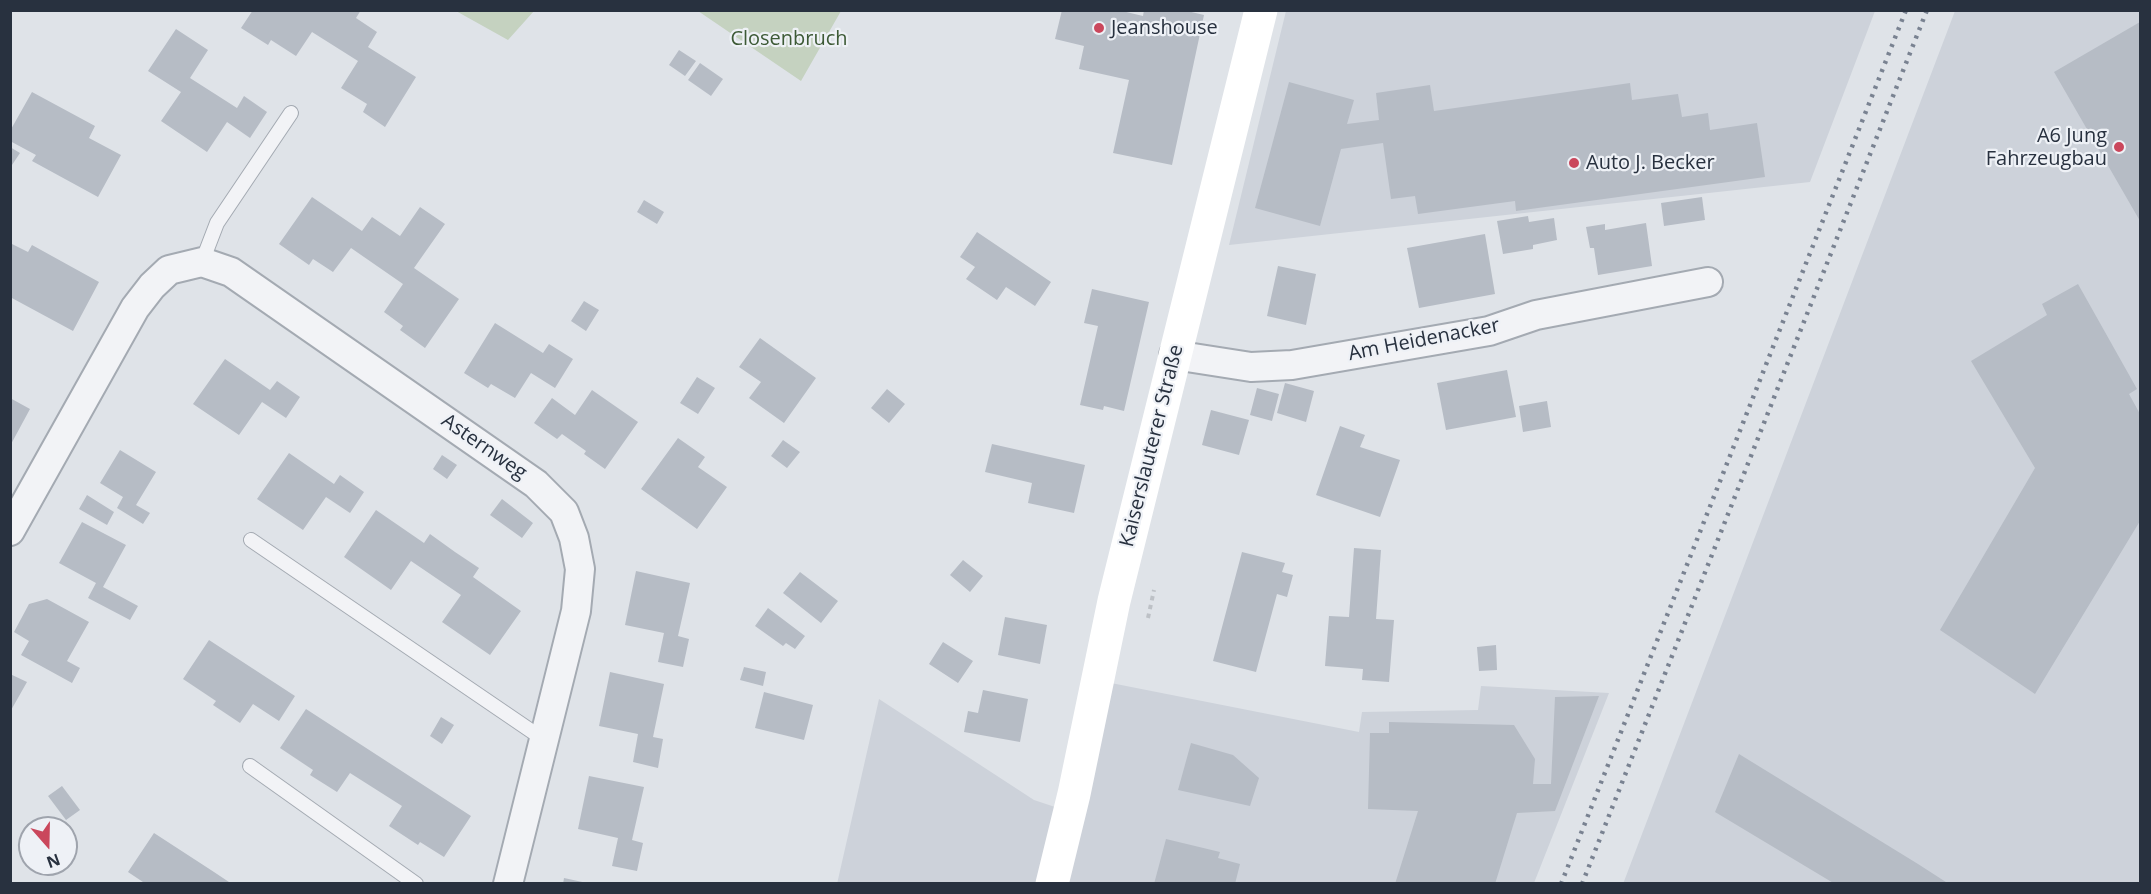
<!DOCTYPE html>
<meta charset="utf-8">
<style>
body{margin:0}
#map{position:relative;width:2151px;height:894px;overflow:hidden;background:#dfe3e8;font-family:"Open Sans",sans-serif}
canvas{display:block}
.frame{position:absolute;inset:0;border:12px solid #28313f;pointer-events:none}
.north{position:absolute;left:18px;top:816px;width:60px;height:60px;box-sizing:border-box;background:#eef1f6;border:2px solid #9fa4ad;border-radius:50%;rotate:160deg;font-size:16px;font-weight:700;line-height:24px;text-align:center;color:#28313f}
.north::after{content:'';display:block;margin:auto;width:21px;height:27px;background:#ca475c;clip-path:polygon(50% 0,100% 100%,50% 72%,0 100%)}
</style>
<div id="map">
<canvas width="2151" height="894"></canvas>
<div class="frame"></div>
<div class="north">N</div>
</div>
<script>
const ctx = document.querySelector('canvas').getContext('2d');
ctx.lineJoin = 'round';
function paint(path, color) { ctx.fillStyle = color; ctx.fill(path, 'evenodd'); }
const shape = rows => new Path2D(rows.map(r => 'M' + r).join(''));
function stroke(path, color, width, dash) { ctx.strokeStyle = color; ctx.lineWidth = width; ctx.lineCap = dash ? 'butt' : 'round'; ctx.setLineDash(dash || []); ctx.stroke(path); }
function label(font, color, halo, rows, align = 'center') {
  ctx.font = font + ' "Open Sans",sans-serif'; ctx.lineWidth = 4.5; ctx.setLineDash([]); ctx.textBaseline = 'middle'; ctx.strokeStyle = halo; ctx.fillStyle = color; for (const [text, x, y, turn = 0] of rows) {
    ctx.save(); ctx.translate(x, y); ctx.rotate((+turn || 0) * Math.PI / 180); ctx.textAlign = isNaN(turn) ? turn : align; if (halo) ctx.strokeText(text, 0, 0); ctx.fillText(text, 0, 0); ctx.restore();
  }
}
const built = shape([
 [1286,11,1875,11,1810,182,1229,245],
 [1955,11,2140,11,2140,883,1623,884],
 [1111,683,1359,732,1362,712,1478,710,1481,686,1609,693,1534,883,837,884,879,699,1034,800,1082,816]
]);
const green = shape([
 [456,11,534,11,508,40],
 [698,11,841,11,801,81]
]);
const building = shape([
 [253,10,361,10,356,18,377,32,368,47,416,77,385,127,363,112,367,104,341,88,358,61,312,32,296,56,271,40,268,45,241,28],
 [1062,10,1118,10,1143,16,1144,10,1183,10,1204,15,1172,165,1113,153,1129,80,1079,69,1084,46,1055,39],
 [2140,22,2140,221,2054,72],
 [176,29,208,50,190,78,237,108,244,96,267,112,250,138,227,122,207,152,161,121,181,92,148,71],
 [679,50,696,61,685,76,669,65],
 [700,63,723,79,711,96,688,80],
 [1289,82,1354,100,1347,124,1379,120,1376,93,1430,85,1434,111,1630,83,1632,100,1678,94,1682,117,1708,113,1710,130,1757,123,1765,177,1516,211,1515,201,1418,214,1415,196,1391,199,1383,143,1341,149,1320,226,1255,208],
 [32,92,95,126,89,138,121,155,98,197,32,161,36,155,10,141,10,131],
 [10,147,20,153,10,168],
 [312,197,362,231,372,217,400,236,420,207,445,224,414,268,459,299,425,348,400,330,403,326,384,312,403,284,351,248,333,272,313,259,309,265,279,244],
 [1702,197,1705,220,1664,226,1661,203],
 [644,200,664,212,657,224,637,212],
 [1528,216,1529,222,1554,218,1557,240,1533,245,1533,249,1503,254,1497,221],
 [1646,223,1652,266,1598,275,1594,248,1590,248,1586,227,1605,224,1605,230],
 [977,232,1051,282,1035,306,1006,287,997,300,966,279,975,267,960,257],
 [1485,234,1495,294,1419,308,1407,248],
 [10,243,28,252,32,245,99,282,73,331,10,297],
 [1278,266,1316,274,1306,325,1267,316],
 [2078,284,2137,389,2129,394,2140,414,2140,521,2035,694,1940,630,2035,468,1971,361,2047,315,2042,304],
 [1092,289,1149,302,1124,411,1104,406,1103,410,1080,405,1098,326,1084,323],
 [584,301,599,310,586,331,571,321],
 [495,323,543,353,549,344,573,359,555,388,531,373,515,398,491,384,488,388,464,373],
 [760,338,816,378,784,423,749,398,761,382,739,367],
 [225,359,270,390,277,381,300,397,286,418,262,402,239,435,193,404],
 [1507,370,1516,417,1446,430,1437,383],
 [697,377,715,388,698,414,680,403],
 [1285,383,1314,391,1306,422,1277,413],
 [1257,388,1279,394,1272,421,1250,415],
 [887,389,905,404,889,423,871,408],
 [592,390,638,422,605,469,584,454,586,451,562,434,557,439,534,423,552,398,575,415],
 [10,398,30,409,10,446],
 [1547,401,1551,427,1523,432,1519,406],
 [1211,410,1249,420,1239,455,1202,445],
 [1340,426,1365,435,1360,447,1400,460,1380,517,1316,495],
 [678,438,705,457,698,467,727,487,697,529,641,489],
 [783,440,800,452,787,468,771,456],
 [992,444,1085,465,1074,513,1028,503,1032,483,985,472],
 [120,450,156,472,136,505,150,513,143,524,117,508,123,497,100,483],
 [289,453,334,484,340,475,364,492,350,513,326,497,303,530,257,499],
 [442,455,457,465,447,479,433,469],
 [87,495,114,512,107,525,79,509],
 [502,499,533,523,522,538,490,515],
 [376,510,424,543,430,534,455,552,479,568,473,577,521,611,490,655,442,622,461,595,411,561,391,590,344,557],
 [82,522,126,545,103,587,138,606,130,620,88,598,96,583,59,563],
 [1354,548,1381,550,1376,619,1394,620,1389,682,1362,680,1363,669,1325,666,1329,616,1349,617],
 [1242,552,1285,563,1282,572,1293,575,1287,597,1277,594,1256,672,1213,661],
 [963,560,983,576,970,592,950,575],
 [636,571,690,583,678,636,689,639,683,667,658,662,664,633,625,625],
 [800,572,838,601,821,623,783,593],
 [47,599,89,622,67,661,80,668,72,683,21,655,29,641,14,632,29,604],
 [768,608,805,636,795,649,786,643,783,646,755,626],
 [1005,617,1047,625,1040,664,998,655],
 [209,640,295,696,279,721,253,704,240,723,213,705,216,701,183,679],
 [943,642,973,661,958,683,929,664],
 [1496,645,1497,670,1479,671,1477,647],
 [744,667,766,672,763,686,740,680],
 [610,672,664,684,653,737,663,739,658,768,633,762,638,734,599,726],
 [10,674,27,682,10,712],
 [983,690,1028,699,1020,742,964,732,968,711,978,713],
 [764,692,813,705,804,740,755,728],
 [1599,696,1555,811,1517,813,1495,884,1395,884,1418,811,1368,809,1370,733,1389,733,1389,722,1514,725,1535,759,1533,784,1551,784,1555,697],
 [306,709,471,816,444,857,420,842,418,845,389,826,402,806,350,773,337,792,310,775,313,770,280,748],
 [441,717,454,725,442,744,430,736],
 [1191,743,1233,755,1259,778,1250,806,1178,790],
 [1739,754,1918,864,1949,884,1835,884,1715,812],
 [589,776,644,787,632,840,643,843,637,871,612,866,618,838,578,829],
 [62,786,80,810,66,820,48,796],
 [154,833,214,872,232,884,146,884,128,872],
 [1166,839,1220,852,1218,858,1240,864,1235,884,1154,884],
 [564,878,587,883,587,884,563,884]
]);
const path = shape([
 [1148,618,1154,590]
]);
const lane = shape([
 [202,262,217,223,291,113],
 [251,540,543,739],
 [250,766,416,884]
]);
const street = shape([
 [1174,355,1251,367,1292,365,1489,331,1536,315,1708,282],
 [10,531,135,308,152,286,169,270,202,262,231,272,536,484,564,512,574,538,580,569,576,611,508,884]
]);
const secondary = shape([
 [1052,884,1074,794,1114,601,1261,10]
]);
const rail = shape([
 [1561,884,1906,10],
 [1582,884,1927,10]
]);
const markers = [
 [1099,28,6,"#ca475c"],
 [2119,147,6,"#ca475c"],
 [1574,163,6,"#ca475c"]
];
const poiNames = [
 ["Jeanshouse",1111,28],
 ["A6 Jung",2107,136,"right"],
 ["Fahrzeugbau",2107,159,"right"],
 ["Auto J. Becker",1586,163]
];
const parkNames = [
 ["Closenbruch",789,39]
];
const streetNames = [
 ["Am Heidenacker",1424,340,-11],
 ["Kaiserslauterer Straße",1152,446,-76],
 ["Asternweg",484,447,35]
];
paint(built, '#cdd2da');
paint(green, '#c5d2c0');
paint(building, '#b6bcc5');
stroke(lane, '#a4aab2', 16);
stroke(street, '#a4aab2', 32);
stroke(path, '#bdc1c6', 4, [4.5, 4.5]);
stroke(lane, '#f2f3f6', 14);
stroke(street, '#f2f3f6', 28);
stroke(secondary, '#fff', 33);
stroke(rail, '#798291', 4.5, [3, 6]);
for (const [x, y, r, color] of markers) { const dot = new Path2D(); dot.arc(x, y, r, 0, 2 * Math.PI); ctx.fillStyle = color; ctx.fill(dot); stroke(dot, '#eef1f6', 2); }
label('20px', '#28313f', '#eef1f6', poiNames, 'left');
label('20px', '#3d5a36', '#eef1f6', parkNames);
label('20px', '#28313f', '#eef1f6', streetNames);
</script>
